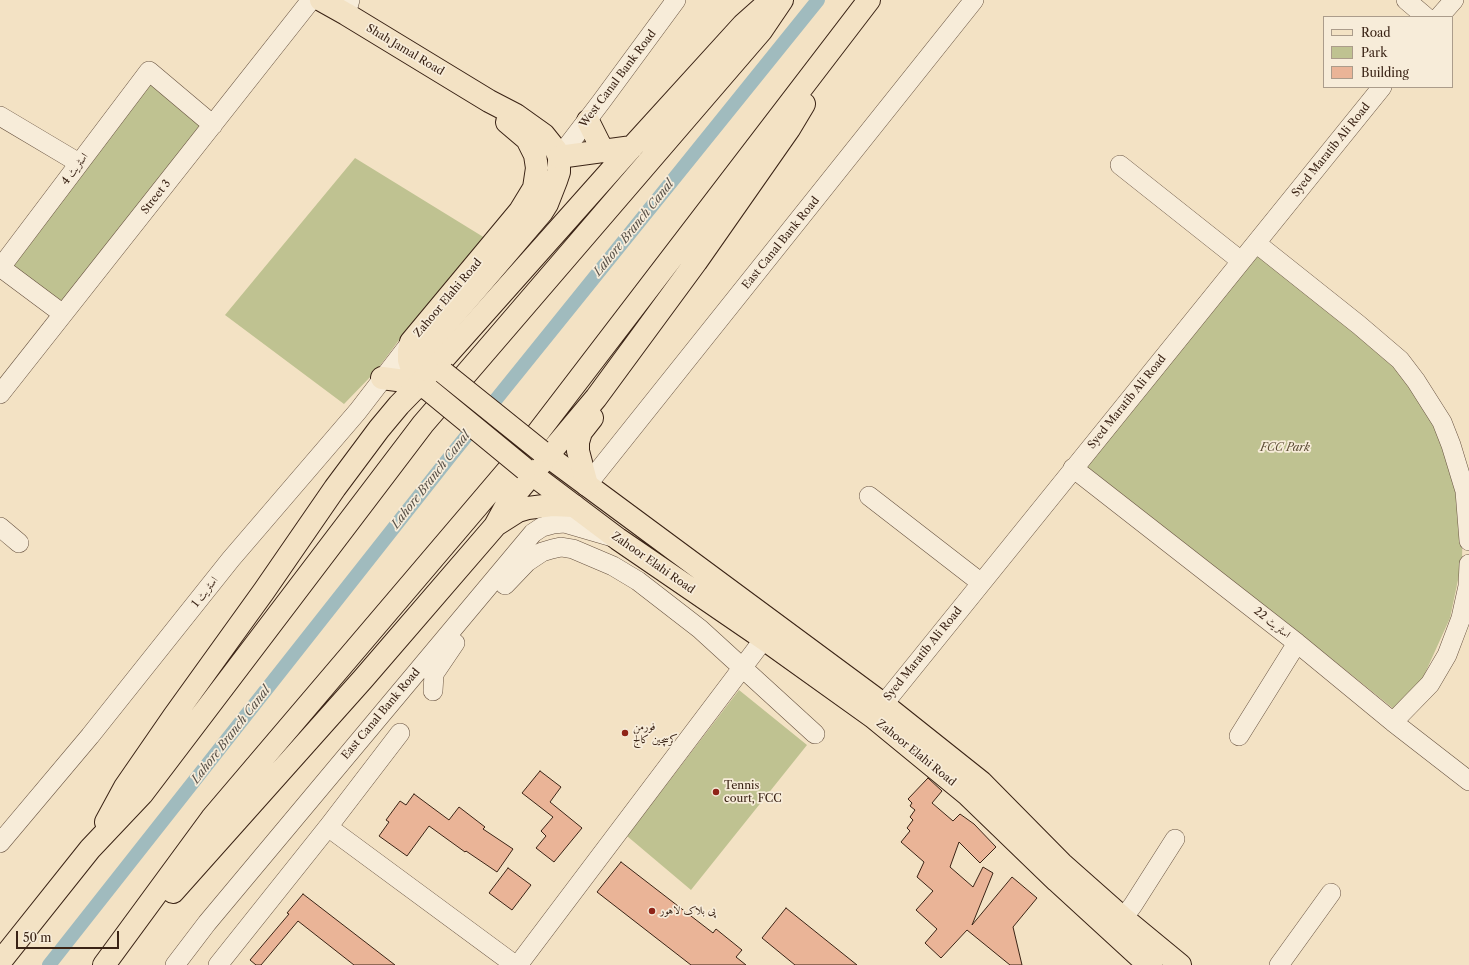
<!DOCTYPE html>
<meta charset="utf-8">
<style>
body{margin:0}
#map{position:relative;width:1469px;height:965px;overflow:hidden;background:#f3e2c4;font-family:"Libre Caslon Text",serif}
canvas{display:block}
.legend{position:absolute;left:1323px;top:16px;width:130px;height:72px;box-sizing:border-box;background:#f7ecd9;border:1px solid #ab9c8b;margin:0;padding:5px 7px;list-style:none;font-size:12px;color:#3a2315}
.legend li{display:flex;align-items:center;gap:8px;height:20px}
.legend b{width:20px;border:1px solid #ab9c8b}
.scale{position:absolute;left:16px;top:931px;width:103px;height:18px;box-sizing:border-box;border:2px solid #3a2315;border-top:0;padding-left:5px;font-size:12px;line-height:14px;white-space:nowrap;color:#3a2315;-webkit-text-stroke:3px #f7ecd9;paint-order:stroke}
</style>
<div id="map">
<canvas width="1469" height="965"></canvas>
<ul class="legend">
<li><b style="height:5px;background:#f3e2c4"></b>Road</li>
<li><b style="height:11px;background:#bfc291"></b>Park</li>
<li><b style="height:11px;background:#eab497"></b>Building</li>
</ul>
<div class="scale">50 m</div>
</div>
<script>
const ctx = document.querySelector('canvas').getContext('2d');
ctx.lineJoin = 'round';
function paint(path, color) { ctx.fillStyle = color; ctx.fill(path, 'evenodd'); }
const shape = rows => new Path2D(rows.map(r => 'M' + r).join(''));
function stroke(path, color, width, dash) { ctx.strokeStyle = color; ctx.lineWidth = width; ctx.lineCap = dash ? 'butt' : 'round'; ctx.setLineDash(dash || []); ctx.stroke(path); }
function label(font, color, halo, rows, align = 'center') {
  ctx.font = font + ' "Libre Caslon Text",Amiri,serif'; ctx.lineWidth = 3.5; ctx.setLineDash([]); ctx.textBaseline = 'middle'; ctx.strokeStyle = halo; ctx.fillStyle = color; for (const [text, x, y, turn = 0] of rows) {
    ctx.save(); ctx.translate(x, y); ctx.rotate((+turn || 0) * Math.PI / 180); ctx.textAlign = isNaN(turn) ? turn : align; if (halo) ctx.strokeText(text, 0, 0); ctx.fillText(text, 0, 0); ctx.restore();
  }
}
const green = shape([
 [149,71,213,125,63,314,1,267],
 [355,158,485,238,405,332,376,371,344,404,225,315],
 [1257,253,1404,372,1438,427,1463,513,1462,561,1450,618,1422,680,1395,710,1301,634,1086,466],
 [739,690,807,745,691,890,627,836]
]);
const canal = shape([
 [49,965,452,454,818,0]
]);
const building = shape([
 [540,771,561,787,550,802,582,828,554,862,536,848,546,836,541,831,553,817,522,793,540,771],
 [928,778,942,791,932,803,953,821,960,814,974,824,996,847,980,863,959,842,950,867,973,887,983,867,993,873,972,925,1012,877,1037,898,1013,927,1022,965,1010,965,967,930,941,958,925,943,937,929,916,910,933,891,917,877,924,862,901,842,910,831,907,828,913,820,910,817,915,810,910,806,912,803,908,799,928,778],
 [414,794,449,820,459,807,485,827,483,829,513,849,497,872,466,851,465,852,429,826,407,856,379,836,389,822,386,820,400,801,406,805,414,794],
 [621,862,713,933,716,929,742,950,736,957,746,965,691,965,597,892,621,862],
 [508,868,531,885,512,910,489,893,508,868],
 [303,894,395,965,354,965,298,921,261,965,256,965,250,960,289,914,287,913,303,894],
 [786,908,857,965,795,965,762,938,786,908]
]);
const minor = shape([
 [1406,0,1426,17],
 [346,14,350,0],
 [1439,17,1454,0],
 [0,116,79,163],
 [559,157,601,102,676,0],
 [1120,165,1241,261],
 [1256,243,1359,325,1400,360,1416,381,1442,422,1451,445,1465,491,1469,541],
 [0,267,63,314],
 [1,267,149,71,213,125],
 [0,394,311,0],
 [1073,468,1297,643,1393,722,1469,781],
 [587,485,974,0],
 [869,496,980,582],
 [0,527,19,543],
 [505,585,527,562,542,552,552,549,561,547,573,549,613,566,638,581,700,629,815,734],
 [433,691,434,674,455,643],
 [874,716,1382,87],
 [1393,722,1430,684,1447,655,1461,618,1468,586,1469,564],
 [1239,736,1297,643],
 [328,827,400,733],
 [0,843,90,736,231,559,358,411,411,342],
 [1123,918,1133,905,1175,839],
 [175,965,207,923,533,533,542,527,553,524,564,523,612,537],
 [218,965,328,827,515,965],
 [518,965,764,639],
 [1279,965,1331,893]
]);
const major = shape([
 [321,0,346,14,489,101,516,115,544,135,556,150,559,157,559,172,556,181,547,204,542,212,429,344,427,350,428,356,431,360,444,373],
 [382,378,420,383],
 [429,390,420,383,413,373,409,360,409,351,411,342,520,211,534,188,537,168,535,155,527,139,507,122],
 [541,451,883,704,981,782,1062,864,1123,918,1180,965],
 [525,469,618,539,764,639,873,717,968,795,1057,881,1140,957,1151,965]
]);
const highway = shape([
 [588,121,603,151],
 [559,157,632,147],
 [587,485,578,451,578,442,581,432,592,418],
 [496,525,518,511,528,508,552,505,574,506],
 [106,822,125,787,174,716,264,591,335,488,379,429,399,405,437,366,632,147,743,25,771,0],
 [173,892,363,679,495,526,507,504,596,398,696,262,789,129,804,104],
 [0,962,90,849,142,794,423,424,761,31,782,0],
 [104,965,212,818,520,456,869,0]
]);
const majorBridge = shape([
 [444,373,541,451],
 [429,390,525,469]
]);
const markers = [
 [625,733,4,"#8f2418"],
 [716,792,4,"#8f2418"],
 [652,911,4,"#8f2418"]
];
const streetNames = [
 ["Shah Jamal Road",405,50,31],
 ["West Canal Bank Road",618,79,-53],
 ["Syed Maratib Ali Road",1331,150,-51],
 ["اسٹریٹ 4",75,169,-53],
 ["Street 3",156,197,-52],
 ["East Canal Bank Road",781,243,-51],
 ["Zahoor Elahi Road",448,298,-50],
 ["Syed Maratib Ali Road",1127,402,-51],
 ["Zahoor Elahi Road",653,563,35],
 ["اسٹریٹ 1",205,592,-52],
 ["اسٹریٹ 22",1272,623,38],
 ["Syed Maratib Ali Road",923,654,-51],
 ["East Canal Bank Road",381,714,-50],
 ["Zahoor Elahi Road",916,753,39]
];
const parkNames = [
 ["FCC Park",1285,448]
];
const poiNames = [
 ["فورمن",633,727],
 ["کرسچین کالج",633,740],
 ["Tennis",724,786],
 ["court, FCC",724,799],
 ["پی بلاک لاہور",660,911]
];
const waterNames = [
 ["Lahore Branch Canal",634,228,-51],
 ["Lahore Branch Canal",431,480,-52],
 ["Lahore Branch Canal",231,735,-52]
];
paint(green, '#bfc291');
stroke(canal, '#a0bbbe', 14);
paint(building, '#eab497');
stroke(building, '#3a2315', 1);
stroke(minor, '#685341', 20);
stroke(major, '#3a2315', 24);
stroke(highway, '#3a2315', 24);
stroke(minor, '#f7ecd9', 19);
stroke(major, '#f3e2c4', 22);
stroke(highway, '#f3e2c4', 22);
stroke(majorBridge, '#3a2315', 24, []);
stroke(majorBridge, '#f3e2c4', 22);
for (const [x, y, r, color] of markers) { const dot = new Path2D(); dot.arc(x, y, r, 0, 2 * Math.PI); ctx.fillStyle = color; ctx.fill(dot); stroke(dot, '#f7ecd9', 1.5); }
label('11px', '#3a2315', '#f7ecd9', streetNames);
label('italic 11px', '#5b4b34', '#f7ecd9', parkNames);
label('11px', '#3a2315', '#f7ecd9', poiNames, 'left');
label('italic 12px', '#595148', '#f7ecd9', waterNames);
</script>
